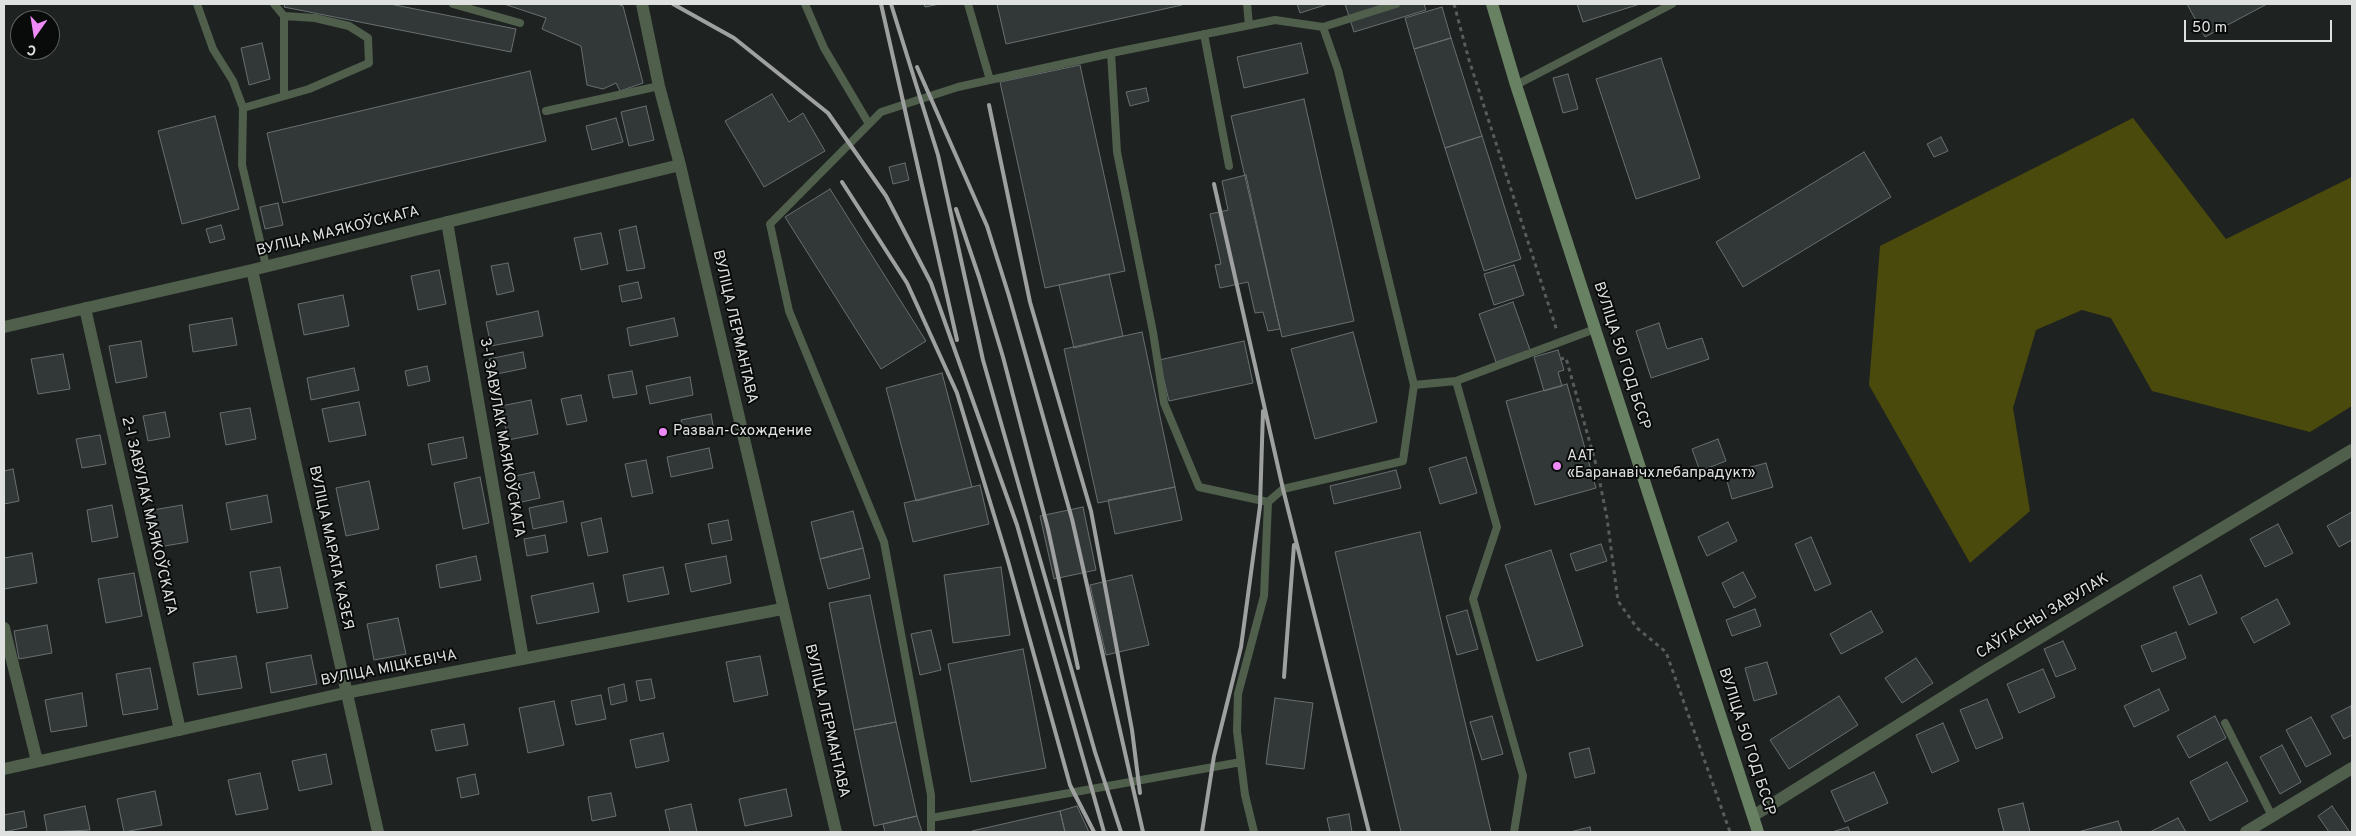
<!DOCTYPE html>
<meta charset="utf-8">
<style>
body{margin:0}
#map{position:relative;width:2356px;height:836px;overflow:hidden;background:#1e2221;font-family:Overpass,sans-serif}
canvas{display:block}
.frame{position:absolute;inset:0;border:5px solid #dee1e0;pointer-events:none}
.north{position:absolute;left:10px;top:10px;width:50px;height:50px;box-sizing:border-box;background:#090b0b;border:1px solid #5e6160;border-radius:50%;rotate:193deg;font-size:14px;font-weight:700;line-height:20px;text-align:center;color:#dee1e0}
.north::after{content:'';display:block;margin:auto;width:18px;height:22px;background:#ef8bf7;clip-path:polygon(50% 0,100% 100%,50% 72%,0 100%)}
.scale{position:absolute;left:2184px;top:20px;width:148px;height:22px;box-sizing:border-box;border:2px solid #dee1e0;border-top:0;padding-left:6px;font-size:15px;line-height:18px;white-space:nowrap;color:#dee1e0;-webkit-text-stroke:4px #090b0b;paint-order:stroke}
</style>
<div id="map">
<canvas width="2356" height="836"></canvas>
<div class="frame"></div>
<div class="north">С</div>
<div class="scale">50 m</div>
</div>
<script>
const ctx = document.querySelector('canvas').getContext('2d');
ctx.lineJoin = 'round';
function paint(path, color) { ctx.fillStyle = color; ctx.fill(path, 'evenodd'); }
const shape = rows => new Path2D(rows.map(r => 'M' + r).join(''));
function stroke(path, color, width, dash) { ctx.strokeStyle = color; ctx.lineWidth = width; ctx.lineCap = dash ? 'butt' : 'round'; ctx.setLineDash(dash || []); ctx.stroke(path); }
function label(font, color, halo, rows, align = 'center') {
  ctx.font = font + ' Overpass,sans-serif'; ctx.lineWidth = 4; ctx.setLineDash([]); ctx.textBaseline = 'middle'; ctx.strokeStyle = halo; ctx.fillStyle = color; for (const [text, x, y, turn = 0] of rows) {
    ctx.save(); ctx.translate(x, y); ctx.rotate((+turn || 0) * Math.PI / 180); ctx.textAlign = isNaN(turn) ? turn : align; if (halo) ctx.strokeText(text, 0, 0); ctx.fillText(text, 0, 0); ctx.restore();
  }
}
const forest = shape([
 [2133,118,2226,239,2352,177,2352,406,2310,432,2152,391,2111,318,2082,310,2036,330,2013,408,2030,511,1970,563,1869,385,1880,246]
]);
const building = shape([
 [285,4,390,4,516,29,511,52,284,7,285,4],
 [504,4,617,4,623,6,643,83,620,91,616,83,603,89,587,85,581,46,542,29,546,18,504,4],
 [924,4,940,4,925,7,924,4],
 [997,4,1182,4,1182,5,1006,44,997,4],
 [1297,4,1328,4,1300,13,1297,4],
 [1345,4,1424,4,1426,10,1354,32,1345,4],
 [1577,4,1640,4,1583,22,1577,4],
 [2187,4,2267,4,2205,37,2187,4],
 [1442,7,1451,38,1414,49,1405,18,1442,7],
 [1451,38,1482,136,1445,148,1414,49,1451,38],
 [262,43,270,79,249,85,241,48,262,43],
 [1301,43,1308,73,1244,88,1237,57,1301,43],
 [1661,58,1700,178,1636,199,1596,79,1661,58],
 [1080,65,1125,271,1045,288,1000,82,1080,65],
 [530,71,546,141,283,203,267,133,530,71],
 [1568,74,1578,109,1563,113,1553,78,1568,74],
 [1146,88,1149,101,1130,106,1126,92,1146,88],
 [772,94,789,122,803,113,825,151,764,187,725,121,772,94],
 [1304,99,1354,321,1282,337,1231,116,1304,99],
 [646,106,654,140,629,146,621,112,646,106],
 [215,116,239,209,182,224,158,131,215,116],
 [616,118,623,142,592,150,586,126,616,118],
 [1482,136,1521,259,1484,271,1445,148,1482,136],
 [1941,137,1948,151,1934,157,1927,144,1941,137],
 [1864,152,1891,197,1743,287,1716,242,1864,152],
 [905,163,909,180,893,184,889,167,905,163],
 [1246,175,1280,329,1268,331,1263,312,1255,313,1248,282,1220,288,1215,265,1221,264,1210,214,1228,210,1222,181,1246,175],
 [830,189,926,341,881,369,785,217,830,189],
 [278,203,283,225,265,229,260,207,278,203],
 [221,225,225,239,210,243,206,229,221,225],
 [636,226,645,268,627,271,619,230,636,226],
 [601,233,608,264,581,270,574,238,601,233],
 [508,263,514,291,497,295,491,266,508,263],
 [1514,265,1524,295,1494,305,1484,274,1514,265],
 [439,270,446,304,418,310,411,276,439,270],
 [1109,274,1123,336,1074,348,1059,285,1109,274],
 [638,282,642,298,622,302,619,286,638,282],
 [343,295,349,326,304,335,298,304,343,295],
 [1513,302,1530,350,1496,362,1479,314,1513,302],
 [538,311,543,336,491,346,486,322,538,311],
 [232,318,237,345,193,352,189,325,232,318],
 [674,318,678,336,630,346,627,328,674,318],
 [1659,323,1667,349,1702,338,1709,359,1651,378,1636,331,1659,323],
 [1142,332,1175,487,1098,503,1064,349,1142,332],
 [1353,332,1377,422,1315,439,1291,349,1353,332],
 [141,341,147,377,116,383,109,346,141,341],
 [1244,341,1253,383,1169,401,1159,360,1244,341],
 [1558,350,1564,370,1558,372,1562,386,1544,391,1534,357,1558,350],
 [523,352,526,368,492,375,489,359,523,352],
 [63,354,70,389,38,394,31,359,63,354],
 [427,366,430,381,408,386,405,371,427,366],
 [354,368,359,390,311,400,307,378,354,368],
 [632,371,637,394,613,398,608,375,632,371],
 [942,373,972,487,916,501,886,388,942,373],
 [690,377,693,395,650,404,646,386,690,377],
 [1567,384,1596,488,1535,505,1506,401,1567,384],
 [581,395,587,421,567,425,561,399,581,395],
 [531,400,538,434,508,440,501,406,531,400],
 [359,402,366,435,329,442,322,409,359,402],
 [250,408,256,439,226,445,220,413,250,408],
 [165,412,170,437,148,441,143,416,165,412],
 [711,414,714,431,685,437,681,420,711,414],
 [100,435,106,464,82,468,76,439,100,435],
 [463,437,467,458,432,465,428,444,463,437],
 [1718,439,1726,461,1700,471,1692,449,1718,439],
 [709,448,713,468,671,477,667,457,709,448],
 [1466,457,1477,493,1440,504,1429,468,1466,457],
 [646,460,653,493,632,497,625,464,646,460],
 [1766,463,1773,487,1732,499,1725,474,1766,463],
 [13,469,19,501,4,504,4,471,13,469],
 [1396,470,1401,488,1334,504,1330,486,1396,470],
 [534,472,540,498,517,503,511,477,534,472],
 [480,477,489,523,463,529,454,483,480,477],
 [369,481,379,529,346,536,336,488,369,481],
 [980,485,989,524,913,542,904,503,980,485],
 [1175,487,1182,520,1115,534,1108,500,1175,487],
 [267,495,272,522,231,530,226,503,267,495],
 [563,501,567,522,533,529,529,508,563,501],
 [112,505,118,537,92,542,87,510,112,505],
 [182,505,188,542,159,547,153,510,182,505],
 [1083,507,1096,570,1054,579,1040,516,1083,507],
 [853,511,863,548,820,559,811,522,853,511],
 [2352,512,2352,540,2339,547,2327,526,2352,512],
 [601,518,608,552,588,556,581,523,601,518],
 [728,520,732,540,712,544,708,524,728,520],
 [1728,522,1737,541,1707,556,1698,537,1728,522],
 [2278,524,2293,553,2265,567,2250,539,2278,524],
 [1420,532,1491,832,1401,832,1335,552,1420,532],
 [545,535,548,552,527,556,524,539,545,535],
 [1811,537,1831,584,1815,591,1795,544,1811,537],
 [1601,544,1607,561,1576,571,1570,554,1601,544],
 [863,548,870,578,828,589,820,559,863,548],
 [1551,550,1583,646,1537,661,1505,565,1551,550],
 [32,553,37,583,4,589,4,558,32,553],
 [476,556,481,580,440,588,436,565,476,556],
 [726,556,731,583,691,592,685,564,726,556],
 [280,567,288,608,257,613,250,572,280,567],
 [663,567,669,594,628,602,623,575,663,567],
 [1001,567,1010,635,953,643,944,575,1001,567],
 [1743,572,1756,597,1734,608,1722,583,1743,572],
 [134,573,142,616,106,623,98,579,134,573],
 [1132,575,1149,645,1106,655,1090,585,1132,575],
 [2201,575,2217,613,2189,625,2173,587,2201,575],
 [593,583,599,612,537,624,531,596,593,583],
 [870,595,896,722,854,730,829,603,870,595],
 [2277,599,2290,624,2254,643,2241,618,2277,599],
 [1755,609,1761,626,1732,636,1726,620,1755,609],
 [1467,610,1478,649,1457,655,1446,616,1467,610],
 [1871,611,1883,632,1841,654,1830,634,1871,611],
 [398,618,406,654,374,660,367,624,398,618],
 [47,625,52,653,19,659,14,631,47,625],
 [931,630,941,670,920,675,911,634,931,630],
 [2176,632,2186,658,2152,672,2141,646,2176,632],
 [2063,641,2076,669,2056,677,2044,649,2063,641],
 [1023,649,1046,768,971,782,948,664,1023,649],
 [311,655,317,684,271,693,266,663,311,655],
 [236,656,242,688,198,695,193,663,236,656],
 [760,656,768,695,734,702,726,662,760,656],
 [1916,658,1933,683,1902,703,1885,678,1916,658],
 [1767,662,1777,694,1754,701,1745,668,1767,662],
 [150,668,158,709,123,715,116,674,150,668],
 [2043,669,2055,697,2019,713,2007,684,2043,669],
 [651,679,655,698,640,701,636,681,651,679],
 [624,684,627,701,611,705,608,688,624,684],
 [2159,689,2169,710,2134,727,2124,706,2159,689],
 [82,693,87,726,51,732,45,700,82,693],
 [601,695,606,719,576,725,571,701,601,695],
 [1839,696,1858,725,1789,769,1770,740,1839,696],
 [1275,698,1313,703,1304,769,1266,764,1275,698],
 [1987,699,2003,738,1976,749,1960,710,1987,699],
 [554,701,564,745,528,753,519,708,554,701],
 [2351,706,2352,735,2344,739,2331,716,2351,706],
 [1492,716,1503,754,1482,760,1470,722,1492,716],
 [2215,716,2226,738,2189,758,2177,736,2215,716],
 [2311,717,2331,754,2306,767,2286,730,2311,717],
 [896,722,917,816,874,826,854,730,896,722],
 [1943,723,1959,761,1932,773,1916,735,1943,723],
 [464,724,468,745,436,751,431,730,464,724],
 [663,733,669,761,636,768,630,740,663,733],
 [2282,745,2301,782,2280,794,2260,757,2282,745],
 [1589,748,1595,773,1575,778,1569,753,1589,748],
 [326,754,332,784,299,791,292,761,326,754],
 [2227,762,2248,801,2210,821,2190,782,2227,762],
 [1874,772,1888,803,1845,822,1831,791,1874,772],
 [260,773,268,809,236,815,228,780,260,773],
 [475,774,479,794,461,798,457,778,475,774],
 [786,789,792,816,745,826,739,799,786,789],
 [155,791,162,825,124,832,117,799,155,791],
 [611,793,616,816,592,821,588,797,611,793],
 [2023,803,2030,832,2004,832,1998,809,2023,803],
 [691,804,697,832,670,832,665,810,691,804],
 [85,806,90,830,47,832,44,815,85,806],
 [1077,806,1089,832,1065,832,1060,811,1077,806],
 [2332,806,2349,831,2347,832,2329,832,2318,816,2332,806],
 [24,811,27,827,4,832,4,815,24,811],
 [1060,811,1065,832,972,832,972,831,1060,811],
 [1349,814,1352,832,1330,832,1327,818,1349,814],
 [917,816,922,832,885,832,883,824,917,816],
 [2178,818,2186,832,2150,832,2178,818],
 [2118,821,2122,832,2078,832,2118,821],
 [1590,827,1591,832,1570,832,1590,827],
 [1848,827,1850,832,1832,832,1848,827]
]);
const path = shape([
 [1454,4,1469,60,1557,331],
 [1560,359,1566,358,1597,468,1607,518,1618,601,1637,628,1666,652,1730,832]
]);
const service = shape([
 [197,4,213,49,233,81,243,108,242,165,266,266],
 [453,4,520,23],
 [805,4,824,48,869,124],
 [968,4,990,80],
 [1247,4,1249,25],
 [284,16,284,96],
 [1323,27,1396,4],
 [1204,34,1229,166],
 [1111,53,1117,152,1153,332,1164,403,1199,487,1268,502],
 [1516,85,1672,4],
 [243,108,309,89,369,63,368,38,349,26,315,18,284,16,274,4],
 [546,111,659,86],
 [1456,381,1497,527,1473,599,1523,776,1514,832],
 [2225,723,2273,818],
 [931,818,1241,762],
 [931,832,931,795,884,542,789,311,770,224,881,112,958,87,1121,51,1275,20,1323,27,1338,70,1414,385],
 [1254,832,1245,795,1237,731,1238,694,1264,596,1268,502,1283,489,1403,461,1414,385,1456,381,1595,329]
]);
const minor = shape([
 [642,4,659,86,680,165,836,832],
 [447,222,523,659],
 [252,270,378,832],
 [85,308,180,730],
 [4,327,252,270,680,165],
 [4,628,37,761],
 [4,769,345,693,782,609],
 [1753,816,1983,672,2352,450],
 [2246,832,2352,768]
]);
const secondary = shape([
 [1492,4,1516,85,1758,832]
]);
const rail = shape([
 [673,4,734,38,828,113,886,196,931,283,1017,525,1104,832],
 [881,4,957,340],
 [891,4,938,155,983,360,1095,752,1121,832],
 [917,67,987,226,1009,296,1072,519,1143,832],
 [989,105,1030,302,1091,511,1132,730,1140,793],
 [842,182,907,283,957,393,1008,561,1070,785,1094,832],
 [1214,184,1283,489,1369,832],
 [956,209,979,277,1003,357,1048,529,1078,668],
 [1284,677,1294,545],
 [1202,832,1214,756,1241,647,1260,506,1263,411]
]);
const markers = [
 [663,432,5,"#ef8bf7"],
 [1557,466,5,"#ef8bf7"]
];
const streetNames = [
 ["ВУЛІЦА МАЯКОЎСКАГА",338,232,-14],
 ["ВУЛІЦА ЛЕРМАНТАВА",734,327,77],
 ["ВУЛІЦА 50 ГОД БССР",1621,356,72],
 ["3-І ЗАВУЛАК МАЯКОЎСКАГА",501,438,80],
 ["2-І ЗАВУЛАК МАЯКОЎСКАГА",148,516,77],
 ["ВУЛІЦА МАРАТА КАЗЕЯ",330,548,78],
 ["САЎГАСНЫ ЗАВУЛАК",2043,617,-31],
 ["ВУЛІЦА МІЦКЕВІЧА",389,669,-11],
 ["ВУЛІЦА ЛЕРМАНТАВА",826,721,77],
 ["ВУЛІЦА 50 ГОД БССР",1746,742,72]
];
const poiNames = [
 ["Развал-Схождение",673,432],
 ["ААТ",1567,457],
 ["«Баранавічхлебапрадукт»",1567,474]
];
paint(forest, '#4a4a0c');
paint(building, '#323838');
stroke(building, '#696f70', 1);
stroke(path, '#585c5b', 3, [4, 4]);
stroke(service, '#4f5f4c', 8);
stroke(minor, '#4f5f4c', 12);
stroke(secondary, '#698163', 12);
stroke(rail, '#9ea1a0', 4);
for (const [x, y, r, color] of markers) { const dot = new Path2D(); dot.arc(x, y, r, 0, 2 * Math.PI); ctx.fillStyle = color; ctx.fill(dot); stroke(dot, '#090b0b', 2); }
label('15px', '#dee1e0', '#090b0b', streetNames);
label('15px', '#dee1e0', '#090b0b', poiNames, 'left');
</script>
